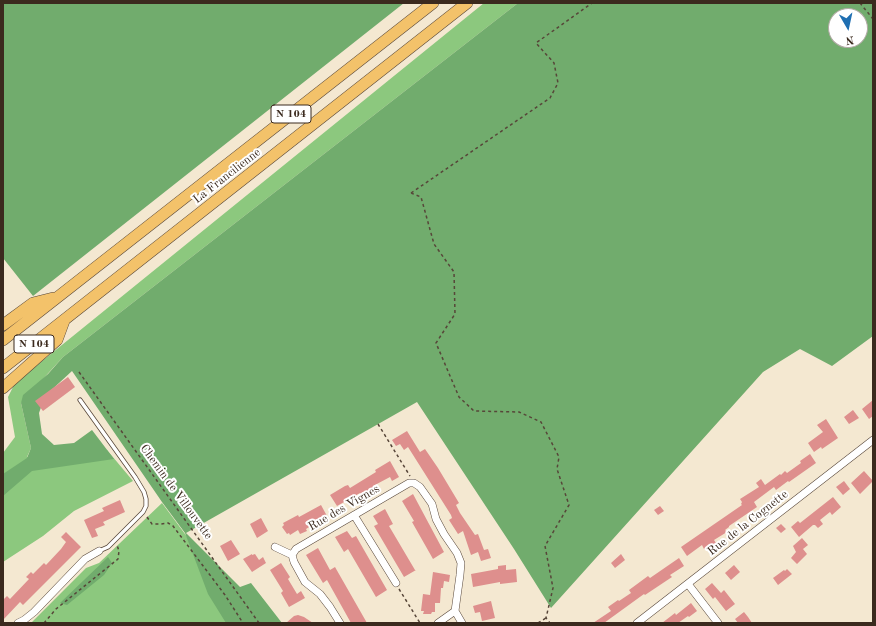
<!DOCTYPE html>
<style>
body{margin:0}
#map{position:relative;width:876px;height:626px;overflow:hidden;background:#f4e8d1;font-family:"Old Standard TT",serif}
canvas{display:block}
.frame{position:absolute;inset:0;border:4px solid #3b2a1e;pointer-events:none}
.north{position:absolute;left:828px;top:8px;width:40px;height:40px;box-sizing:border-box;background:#fff;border:1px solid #b1aaa5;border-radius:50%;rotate:171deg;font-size:11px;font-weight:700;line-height:16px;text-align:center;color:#3b2a1e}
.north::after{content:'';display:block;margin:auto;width:14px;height:18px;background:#1f6fb2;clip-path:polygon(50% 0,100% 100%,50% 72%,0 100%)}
</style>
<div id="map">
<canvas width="876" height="626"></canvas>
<div class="frame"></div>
<div class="north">N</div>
</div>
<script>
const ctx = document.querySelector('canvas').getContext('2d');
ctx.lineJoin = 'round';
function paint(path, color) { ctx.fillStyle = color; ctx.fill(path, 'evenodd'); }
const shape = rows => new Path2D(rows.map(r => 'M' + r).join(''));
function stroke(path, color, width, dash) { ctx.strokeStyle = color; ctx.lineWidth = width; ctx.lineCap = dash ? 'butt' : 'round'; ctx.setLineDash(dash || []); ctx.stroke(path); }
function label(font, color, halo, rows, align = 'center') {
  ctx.font = font + ' "Old Standard TT",serif'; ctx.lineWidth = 4; ctx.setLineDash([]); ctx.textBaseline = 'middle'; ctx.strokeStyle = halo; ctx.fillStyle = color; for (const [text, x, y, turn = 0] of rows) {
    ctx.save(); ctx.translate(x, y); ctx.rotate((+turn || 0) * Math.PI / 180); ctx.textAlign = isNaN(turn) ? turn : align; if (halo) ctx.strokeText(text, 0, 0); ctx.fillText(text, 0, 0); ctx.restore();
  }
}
const green = shape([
 [484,3,518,3,63,357,21,403,31,448,27,457,107,450,133,481,74,511,43,536,3,562,3,453,15,437,8,397,15,383],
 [162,503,251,623,31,623,86,568,99,563]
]);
const forest = shape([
 [3,3,404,3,33,296,3,258],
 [518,3,873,3,873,336,832,366,800,349,763,372,551,608,514,549,417,402,186,533,240,587,251,583,282,623,226,623,208,594,185,533,162,502,72,371,45,396,39,413,42,434,54,445,74,443,92,430,114,459,32,471,3,496,3,474,27,458,31,448,21,403,23,395,48,374,63,357],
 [836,16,860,16,860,40,836,40],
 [108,557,112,563,104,575,67,605,60,603]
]);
const building = shape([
 [68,377,75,387,43,411,35,401],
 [873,400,873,416,869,419,862,409],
 [853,410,859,418,849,424,844,417],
 [826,419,838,438,822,449,821,447,814,452,808,443,823,432,817,425],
 [407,431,420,452,425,449,438,468,459,503,456,505,460,513,475,535,478,534,484,550,488,549,491,558,481,561,478,552,471,555,463,531,458,534,449,520,452,518,451,515,408,447,404,450,400,444,396,446,392,440],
 [810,454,816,463,789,482,788,481,776,490,774,487,754,502,757,507,729,526,729,527,725,530,727,532,714,540,716,543,709,548,708,546,704,549,702,545,687,556,681,547,742,505,741,504,742,502,740,499,759,487,756,483,761,479,765,485,780,474,781,475,785,471,787,473,801,463,800,461],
 [390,461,399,477,392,481,390,477,373,486,374,488,362,496,360,493,337,506,330,495,345,486,348,485,350,488,376,472,375,470],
 [864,471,873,481,860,494,851,483],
 [844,481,850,489,843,495,836,487],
 [413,494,444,552,433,559,412,522,414,521,402,501],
 [833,497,841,507,832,515,830,512,820,520,823,524,818,528,815,525,813,525,799,537,791,527,798,521,800,523],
 [120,500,125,512,103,522,105,525,95,529,98,536,92,538,84,520,104,511,102,508],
 [321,505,327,516,306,529,307,531,300,534,298,530,290,535,289,533,287,534,282,527,284,525,283,523,298,515,299,517],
 [660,506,664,511,658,515,654,510],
 [385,509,393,524,389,526,415,570,416,570,404,577,374,526,378,524,373,516],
 [261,518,268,531,257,538,250,524],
 [781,524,786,529,781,533,776,528],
 [347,531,352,538,356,536,387,590,376,597,348,549,344,552,335,537],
 [66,532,81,547,23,605,20,602,3,620,3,600,7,596,10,599,29,579,26,577,31,572,33,574,44,563,46,565,61,549,66,542,61,537],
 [802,538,808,545,803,549,807,554,797,564,791,558,796,552,793,546],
 [231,540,240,554,228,561,220,546],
 [318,548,330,570,335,567,367,623,351,623,327,580,323,583,306,555],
 [252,554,252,555,255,554,259,560,263,557,266,563,252,572,243,559],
 [621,554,625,560,615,568,611,563],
 [679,558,684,566,670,575,672,577,645,595,644,594,604,623,593,623,611,611,608,607,618,600,619,601,631,593,629,590,648,576,650,578],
 [281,563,290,577,288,579,297,594,301,591,305,598,289,607,281,593,283,591,270,570],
 [506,565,506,570,516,569,517,582,500,584,500,582,473,587,471,574,498,569,498,566],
 [734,565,740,572,731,580,725,573],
 [787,569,792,574,778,585,773,578,784,570,785,571],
 [433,572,450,575,449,582,444,581,443,588,441,588,440,603,435,603,435,612,432,612,431,614,423,614,424,611,421,611,423,594,430,595],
 [712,583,721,593,724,590,735,604,726,611,715,597,713,599,705,589],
 [491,601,495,618,482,621,480,612,475,613,473,606],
 [691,603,697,611,689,617,688,616,678,623,662,623,675,613,676,615],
 [744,612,748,617,752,623,738,623,735,619],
 [298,615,304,617,313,623,286,623,294,616]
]);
const path = shape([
 [860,3,873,19],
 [411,193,421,197,434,244,454,272,455,314,436,343,459,397,474,411,519,412,541,422,559,457,557,469,569,505,545,546,553,588,546,618,550,623],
 [411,193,550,98,558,83,554,63,536,43,592,3],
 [79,372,259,623],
 [378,424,410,476],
 [147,517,152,524,161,524,168,523,173,526,225,595,243,623],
 [399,589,420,623],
 [44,623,56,609,118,559,119,551,117,545],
 [538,623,546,618]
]);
const service = shape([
 [80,400,135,477,144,492,146,499,146,506,143,512,108,547,99,551]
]);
const minor = shape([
 [354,515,396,583],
 [275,547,292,555],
 [292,555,296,549,409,483,414,483,420,487,432,504,436,519,444,534,457,553,461,563,460,575,455,611,462,623],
 [292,555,294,562,305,582,320,594,330,607,340,623],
 [688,584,718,623],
 [18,623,24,620,34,612,85,559,99,551],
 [438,623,455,611],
 [637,623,873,440]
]);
const trunk = shape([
 [3,325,33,303,53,298],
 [3,340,433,3],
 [3,368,467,3],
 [3,388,57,340,64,321]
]);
const shields = [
 [291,114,40],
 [34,344,40]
];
const shieldNames = [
 ["N 104",291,114],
 ["N 104",34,344]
];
const streetNames = [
 ["La Francilienne",227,176,-38],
 ["Chemin de Villouvette",176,492,54],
 ["Rue des Vignes",344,508,-30],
 ["Rue de la Cognette",748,523,-38]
];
paint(green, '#8cc87e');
paint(forest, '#71ac6d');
paint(building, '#de8f8d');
stroke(service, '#574639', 5);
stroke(minor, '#574639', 8);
stroke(trunk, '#574639', 12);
stroke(path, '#574639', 1.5, [3, 3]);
stroke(service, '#fff', 3.5);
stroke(minor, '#fff', 7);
stroke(trunk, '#f3c26a', 11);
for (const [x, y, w] of shields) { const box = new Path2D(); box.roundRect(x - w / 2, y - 9, w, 18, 3); ctx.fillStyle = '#fff'; ctx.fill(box); stroke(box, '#3b2a1e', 1); }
label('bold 11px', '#3b2a1e', null, shieldNames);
label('12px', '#3b2a1e', '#fff', streetNames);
</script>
